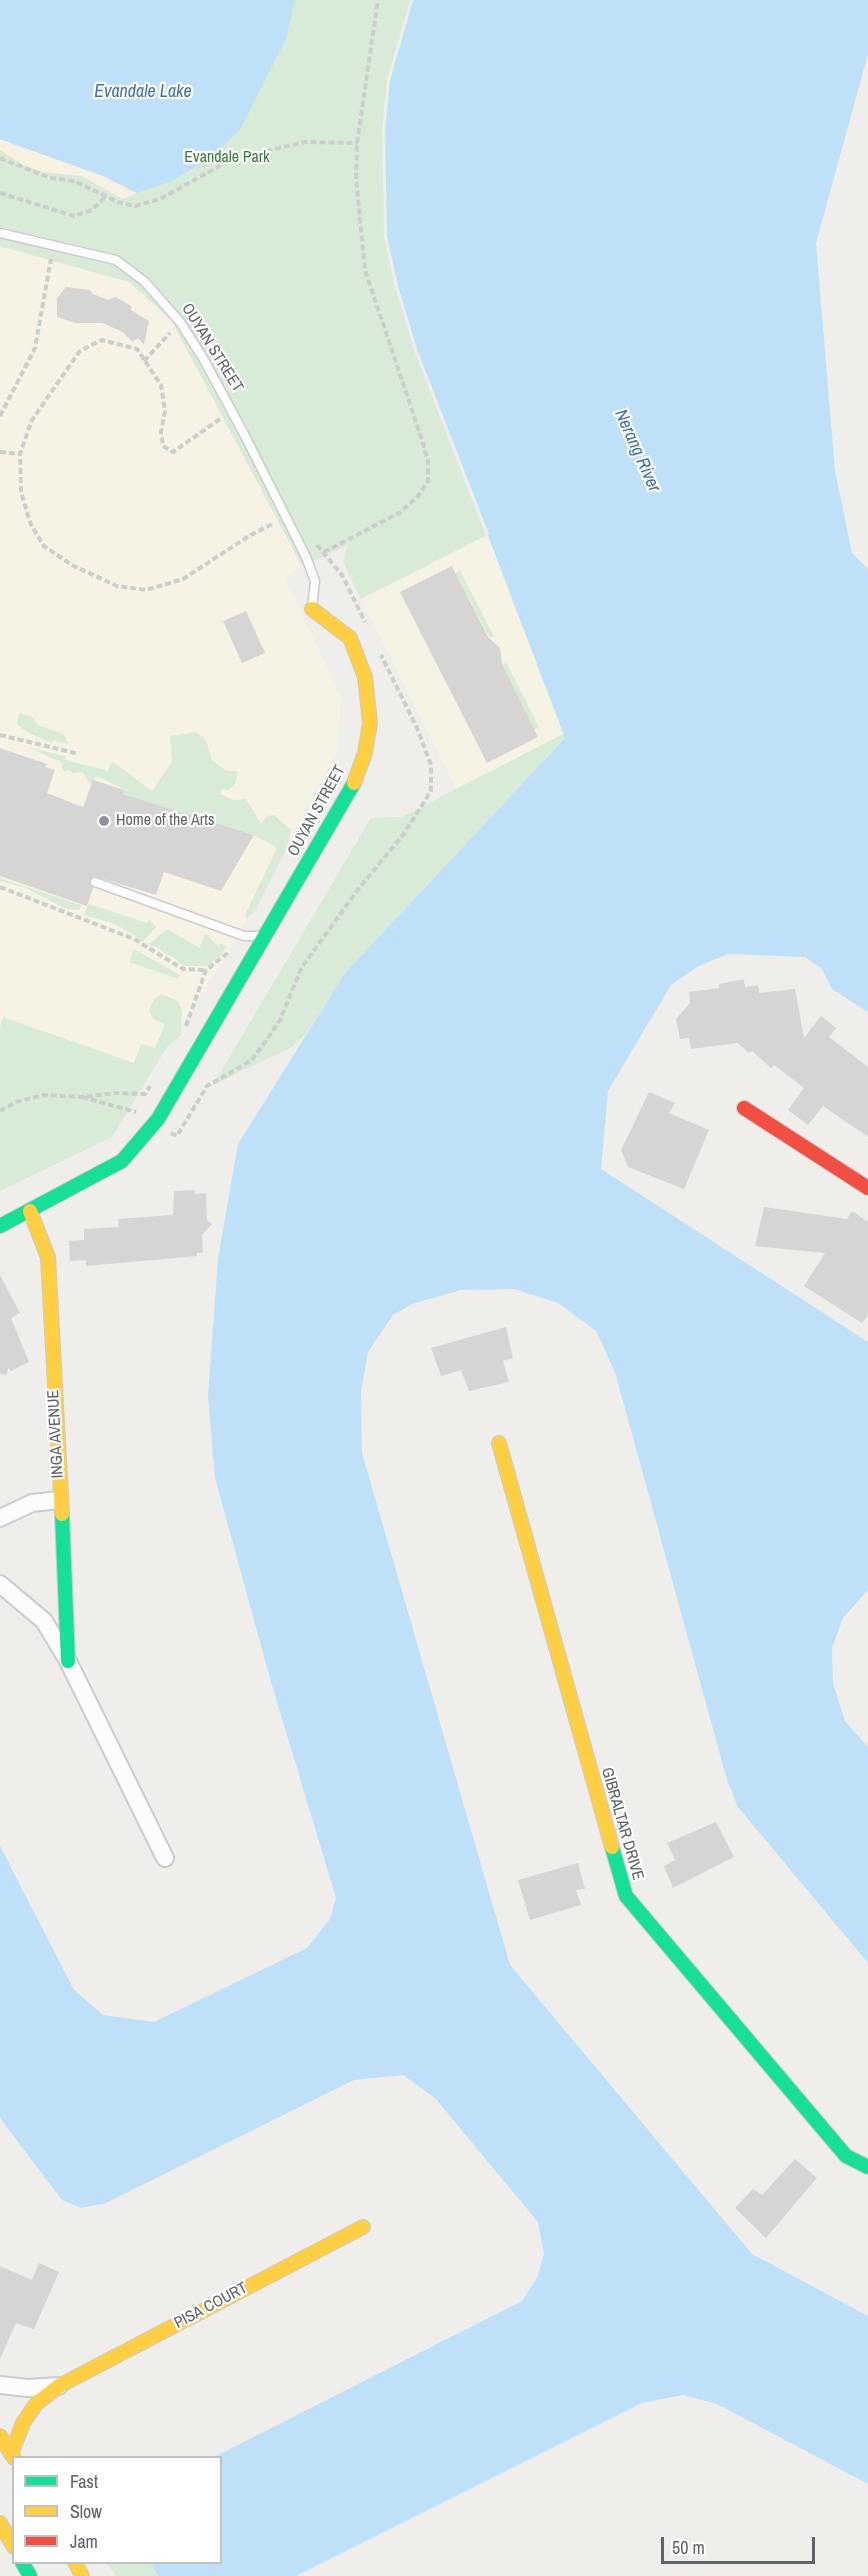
<!DOCTYPE html>
<style>
body{margin:0}
#map{position:relative;width:868px;height:2576px;overflow:hidden;background:#efeeea;font-family:"Archivo Narrow",sans-serif}
canvas{display:block}
.legend{position:absolute;left:12px;top:2456px;width:210px;height:108px;box-sizing:border-box;background:#fff;border:2px solid #bfc1c3;margin:0;padding:8px 10px;list-style:none;font-size:18px;color:#5f6368}
.legend li{display:flex;align-items:center;gap:12px;height:30px}
.legend b{width:30px;border:2px solid #bfc1c3}
.scale{position:absolute;left:661px;top:2537px;width:154px;height:27px;box-sizing:border-box;border:3px solid #5f6368;border-top:0;padding-left:8px;font-size:18px;line-height:21px;white-space:nowrap;color:#5f6368;-webkit-text-stroke:4px #fff;paint-order:stroke}
</style>
<div id="map">
<canvas width="868" height="2576"></canvas>
<ul class="legend">
<li><b style="height:8px;background:#16e098"></b>Fast</li>
<li><b style="height:8px;background:#ffcf43"></b>Slow</li>
<li><b style="height:8px;background:#f24e42"></b>Jam</li>
</ul>
<div class="scale">50 m</div>
</div>
<script>
const ctx = document.querySelector('canvas').getContext('2d');
ctx.lineJoin = 'round';
function paint(path, color) { ctx.fillStyle = color; ctx.fill(path, 'evenodd'); }
const shape = rows => new Path2D(rows.map(r => 'M' + r).join(''));
function stroke(path, color, width, dash) { ctx.strokeStyle = color; ctx.lineWidth = width; ctx.lineCap = dash ? 'butt' : 'round'; ctx.setLineDash(dash || []); ctx.stroke(path); }
function label(font, color, halo, rows, align = 'center') {
  ctx.font = font + ' "Archivo Narrow",sans-serif'; ctx.lineWidth = 4.5; ctx.setLineDash([]); ctx.textBaseline = 'middle'; ctx.strokeStyle = halo; ctx.fillStyle = color; for (const [text, x, y, turn = 0] of rows) {
    ctx.save(); ctx.translate(x, y); ctx.rotate((+turn || 0) * Math.PI / 180); ctx.textAlign = isNaN(turn) ? turn : align; if (halo) ctx.strokeText(text, 0, 0); ctx.fillText(text, 0, 0); ctx.restore();
  }
}
const commercial = shape([
 [0,247,129,282,171,320,302,566,285,578,341,697,337,753,227,954,152,1070,4,1018,0,1027],
 [489,534,504,580,565,733,457,790,361,599]
]);
const green = shape([
 [0,0,413,0,390,80,385,132,417,349,489,534,361,599,343,562,348,545,302,566,171,320,129,282,0,246],
 [460,571,494,636,490,638,461,583,456,573],
 [506,662,539,727,534,730,502,664],
 [19,713,32,717,38,725,64,734,68,744,54,741,51,743,27,732,17,724],
 [196,732,206,740,212,760,225,770,238,772,235,784,229,790,222,789,220,794,233,800,246,799,261,824,267,816,274,815,291,830,287,848,256,909,247,918,245,915,277,848,254,835,123,794,123,789,97,776,91,785,82,772,73,773,69,770,65,772,62,768,63,763,28,747,65,756,66,760,108,771,112,761,152,791,172,761,170,736],
 [565,733,565,738,345,973,307,1033,292,1047,213,1085,371,818,402,817],
 [0,878,35,890,81,905,79,910,66,909,26,888,0,881],
 [89,904,147,923,149,919,156,927,142,943,134,935,115,924,87,916,84,913],
 [167,929,200,948,204,935,210,935,208,937,218,946,221,944,227,946,220,956,207,966,184,966,173,957,165,954,159,948,148,945],
 [134,949,180,975,178,979,129,962],
 [161,994,178,1001,182,1012,181,1035,167,1047,112,1137,0,1191,0,1027,3,1017,134,1063,141,1044,155,1048,165,1024,153,1019,149,1010,154,999],
 [107,2563,151,2563,158,2576,116,2576]
]);
const sand = shape([
 [0,139,103,176,137,193,123,199,81,176,44,172,23,165,0,150]
]);
const water = shape([
 [0,0,295,0,286,39,240,130,207,160,172,181,137,193,103,176,0,139],
 [413,0,868,0,868,54,816,243,835,471,852,553,868,569,868,1012,832,989,822,969,805,957,728,954,697,967,671,985,608,1091,601,1169,868,1342,868,1590,843,1618,832,1648,833,1683,845,1721,868,1747,868,1963,738,1807,727,1780,615,1372,596,1331,558,1303,514,1289,461,1290,412,1304,393,1315,368,1352,361,1391,362,1453,510,1965,752,2254,868,2316,868,2484,717,2404,683,2395,642,2403,296,2576,158,2576,151,2563,220,2562,220,2458,214,2457,522,2301,537,2278,544,2254,538,2222,435,2098,403,2075,354,2080,106,2203,81,2208,62,2200,0,2118,0,1846,74,1990,103,2015,154,2022,307,1948,330,1919,336,1898,271,1682,215,1478,208,1396,218,1259,238,1144,345,973,565,738,417,349,398,286,387,237,385,131,390,80]
]);
const pier = shape([
 [410,0,413,0,390,80,385,131,387,237,398,286,417,349,489,534,486,536,414,350,395,287,384,237,382,131,387,79]
]);
const building = shape([
 [66,287,90,290,93,294,108,300,116,297,131,306,131,310,149,321,144,345,138,338,132,342,123,332,102,323,75,323,57,317,57,298],
 [452,566,488,637,500,648,502,664,538,737,487,763,400,592],
 [246,611,265,653,242,663,223,621],
 [0,748,47,764,45,767,55,770,47,793,83,807,93,780,124,790,123,794,254,835,221,891,164,872,156,895,94,876,89,880,93,888,87,906,0,876],
 [744,979,745,987,758,985,759,993,795,989,804,1038,821,1016,836,1028,829,1037,868,1067,868,1137,823,1106,808,1125,788,1110,804,1088,774,1065,771,1068,752,1051,749,1053,738,1043,691,1049,689,1038,680,1039,676,1019,690,1003,689,992,719,988,719,984],
 [649,1092,675,1103,669,1113,709,1130,684,1189,628,1167,621,1150],
 [194,1190,195,1194,206,1193,207,1220,212,1224,202,1235,203,1253,197,1253,197,1256,86,1266,86,1260,70,1261,69,1241,84,1240,84,1229,119,1227,118,1219,173,1215,174,1191],
 [764,1207,847,1219,852,1211,868,1222,868,1315,862,1323,804,1286,825,1253,755,1246],
 [0,1275,20,1313,11,1318,29,1362,11,1371,8,1368,7,1375,0,1374],
 [506,1327,513,1358,503,1361,509,1382,469,1391,461,1370,441,1376,431,1348],
 [716,1822,734,1857,673,1888,664,1866,675,1860,667,1843],
 [578,1863,585,1889,576,1890,581,1905,530,1920,518,1880],
 [795,2159,817,2178,766,2238,735,2208,753,2189,762,2195],
 [39,2263,59,2272,34,2329,16,2323,0,2359,0,2266,32,2280]
]);
const path = shape([
 [0,158,50,178,74,181,118,202,135,206,160,199,232,159,305,142,357,143],
 [0,193,74,216,92,210,106,196],
 [144,361,170,333],
 [0,416,35,348,51,259],
 [220,419,173,452,163,446,161,432,165,411,161,385,137,349,102,340,91,345,79,352,32,420,20,454,21,492,31,525,44,546,72,565,117,586,146,590,183,579,249,536,274,523],
 [0,452,20,454],
 [317,545,342,575,365,622],
 [324,552,401,512,419,495,428,481,428,461,422,440,365,270,356,178,357,143,378,0],
 [0,735,79,754],
 [0,887,134,939,183,969,206,970],
 [186,1026,206,970,229,952],
 [82,1097,136,1112],
 [0,1111,16,1102,44,1095,82,1097,116,1093,145,1094,150,1086],
 [171,1133,177,1136,207,1086,251,1061,266,1041,280,1020,302,967,360,887,403,835,431,791,431,765,417,728,381,655]
]);
const lane = shape([
 [0,233,116,260,145,282,180,322,203,358,244,434,306,557,315,581,312,607],
 [95,882,244,936,262,936]
]);
const street = shape([
 [0,1518,32,1503,59,1500],
 [0,1584,44,1621,68,1661,165,1858],
 [0,2385,28,2388,59,2386]
]);
const fast = shape([
 [0,1226,122,1161,158,1119,354,783],
 [62,1514,68,1661],
 [612,1847,626,1896,846,2156,868,2167],
 [22,2562,30,2576]
]);
const slow = shape([
 [312,609,350,638,365,677,370,723,365,753,354,783],
 [30,1211,48,1257,62,1514],
 [499,1443,612,1847],
 [0,2436,14,2458],
 [11,2454,23,2423,36,2404,59,2386,363,2227],
 [0,2523,14,2547],
 [75,2562,82,2576]
]);
const jam = shape([
 [744,1108,868,1188]
]);
const markers = [
 [104,821,6,"#919496"]
];
const parkNames = [
 ["Evandale Park",227,158]
];
const streetNames = [
 ["OUYAN STREET",212,348,58],
 ["OUYAN STREET",317,811,-61],
 ["INGA AVENUE",56,1434,-93],
 ["GIBRALTAR DRIVE",622,1824,74],
 ["PISA COURT",211,2306,-28]
];
const poiNames = [
 ["Home of the Arts",116,821]
];
const waterNames = [
 ["Evandale Lake",143,92],
 ["Nerang River",637,451,66]
];
paint(commercial, '#f7f3e4');
paint(green, '#d8ebd6');
paint(sand, '#f6f1e1');
paint(water, '#bfe0f9');
paint(pier, '#efeeea');
paint(building, '#d6d5d3');
stroke(lane, '#cbcccc', 11);
stroke(street, '#cbcccc', 20);
stroke(fast, '#cacacb', 16);
stroke(slow, '#cacacb', 16);
stroke(jam, '#cacacb', 16);
stroke(path, '#cacfcc', 4, [6, 3]);
stroke(lane, '#fdfcfc', 8);
stroke(street, '#fdfcfc', 16);
stroke(fast, '#16e098', 14);
stroke(slow, '#ffcf43', 14);
stroke(jam, '#f24e42', 14);
for (const [x, y, r, color] of markers) { const dot = new Path2D(); dot.arc(x, y, r, 0, 2 * Math.PI); ctx.fillStyle = color; ctx.fill(dot); stroke(dot, '#fff', 2); }
label('16px', '#348238', '#fff', parkNames);
label('16px', '#5f6368', '#fff', streetNames);
label('16px', '#5f6368', '#fff', poiNames, 'left');
label('italic 18px', '#4174aa', '#fff', waterNames);
</script>
